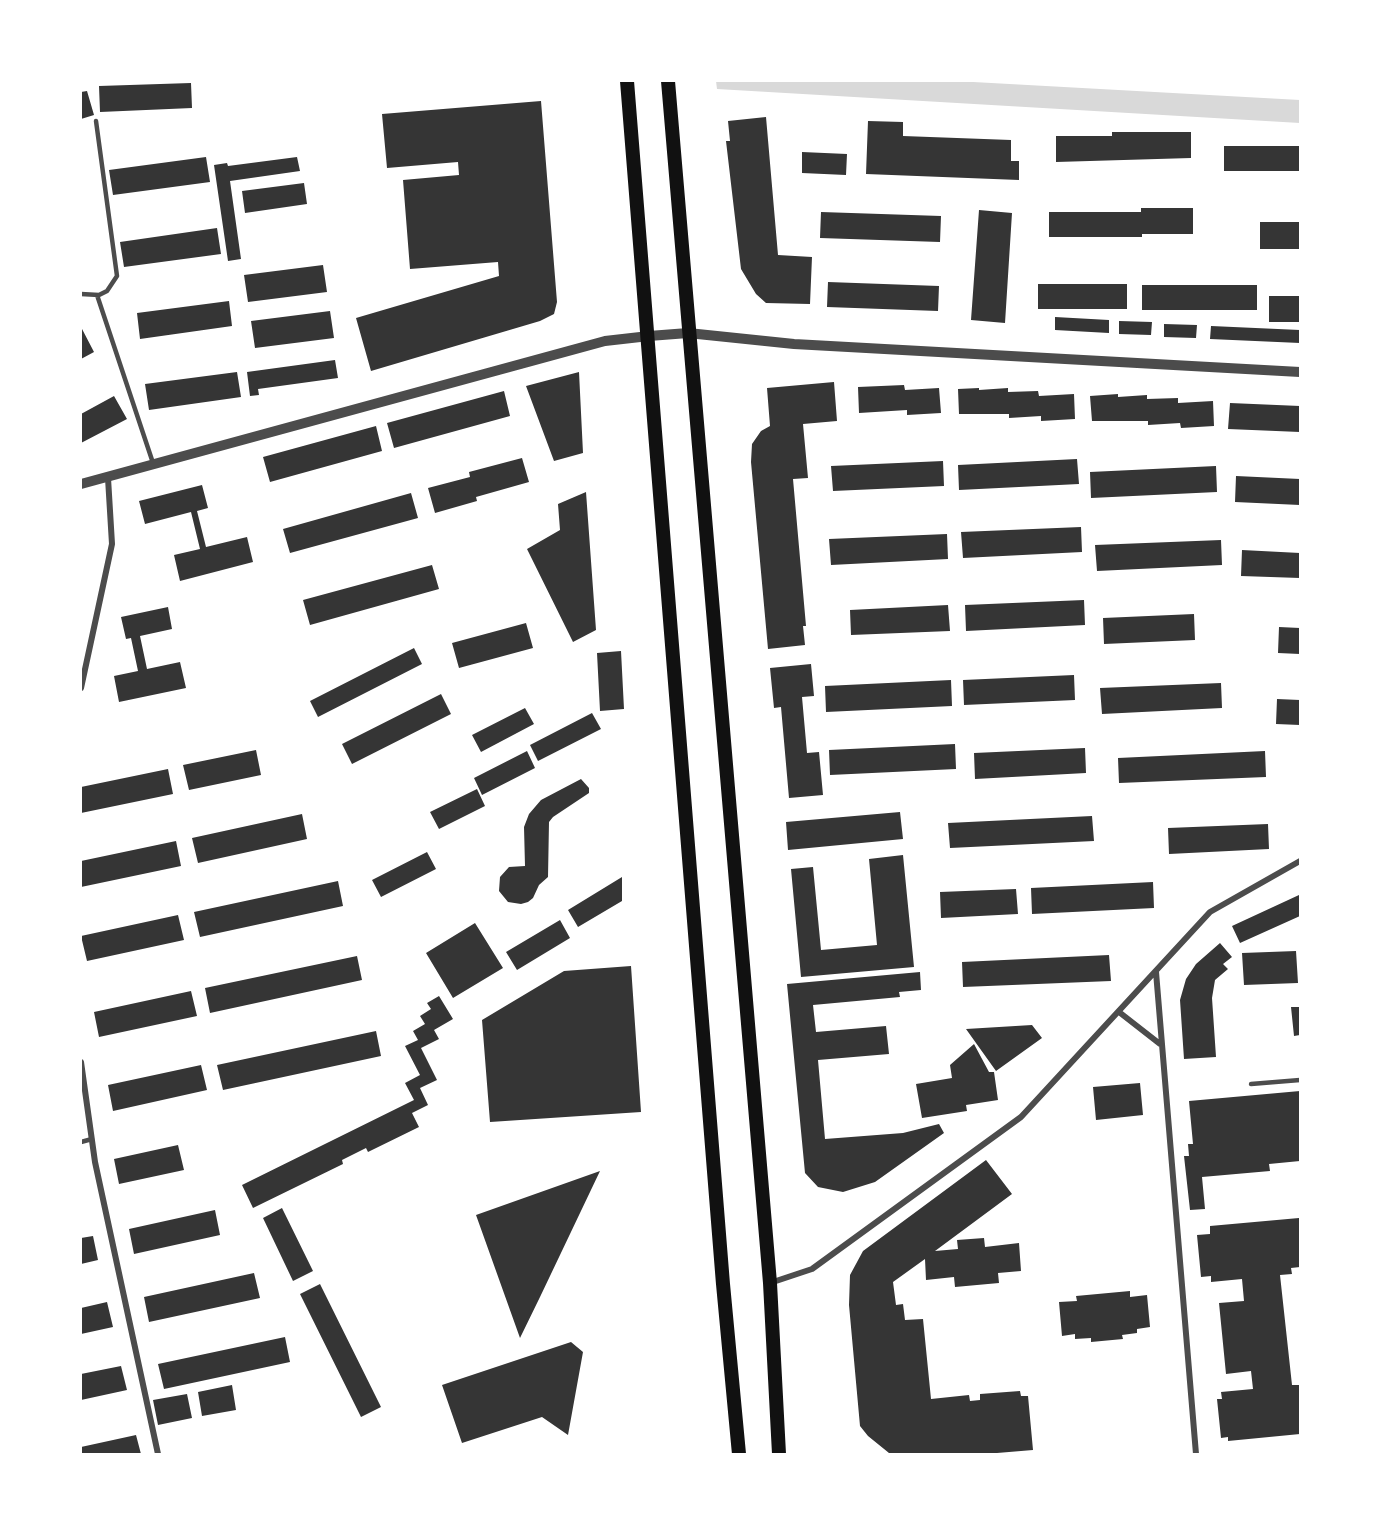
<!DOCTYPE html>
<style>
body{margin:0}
#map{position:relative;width:1381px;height:1535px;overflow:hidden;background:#fff;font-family:Lato,sans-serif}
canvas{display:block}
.frame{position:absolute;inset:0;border:82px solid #fff;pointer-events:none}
</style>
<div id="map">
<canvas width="1381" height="1535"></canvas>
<div class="frame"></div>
</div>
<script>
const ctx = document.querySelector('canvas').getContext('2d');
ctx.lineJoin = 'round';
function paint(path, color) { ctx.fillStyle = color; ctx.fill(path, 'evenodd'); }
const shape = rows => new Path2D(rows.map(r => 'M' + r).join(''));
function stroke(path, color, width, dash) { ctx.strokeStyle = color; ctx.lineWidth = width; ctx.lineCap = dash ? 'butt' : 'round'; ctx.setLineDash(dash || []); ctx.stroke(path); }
const water = shape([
 [716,81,955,81,1300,100,1300,123,717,89]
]);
const building = shape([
 [191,83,192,108,100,112,99,86],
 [87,91,94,115,81,119,81,92],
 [541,101,557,302,554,314,540,321,371,371,356,318,499,276,498,262,410,269,403,180,459,175,458,162,387,168,382,114],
 [766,117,778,255,812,257,810,304,766,303,756,294,741,269,726,141,730,141,728,121],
 [868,121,903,122,903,136,1011,140,1011,161,1019,161,1019,180,866,174],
 [1112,132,1191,132,1191,158,1056,162,1056,136,1112,136],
 [1224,146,1300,146,1300,171,1224,171],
 [802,152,847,154,846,175,802,173],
 [206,157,210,182,113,195,109,170],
 [297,157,300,171,230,181,241,259,228,261,214,165,227,163,228,166],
 [304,183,307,204,245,213,242,191],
 [1141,208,1193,208,1193,234,1142,234,1142,237,1049,237,1049,212,1141,212],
 [979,210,1012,213,1005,323,971,320],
 [821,212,941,216,940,242,820,238],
 [1260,222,1300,222,1300,249,1260,249],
 [217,228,221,254,124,267,120,242],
 [323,265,327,292,248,302,244,275],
 [828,282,939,286,938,311,827,307],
 [1038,284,1127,284,1127,309,1038,309],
 [1142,285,1257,285,1257,310,1142,310],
 [1269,296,1300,296,1300,322,1269,322],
 [229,301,232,326,140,339,137,313],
 [330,311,334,338,255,348,251,321],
 [1055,317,1109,320,1109,333,1055,330],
 [1119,321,1152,322,1151,335,1119,334],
 [1164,324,1197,325,1196,338,1164,337],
 [1211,326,1300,330,1300,343,1210,339],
 [81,327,94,352,81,359],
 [335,360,338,378,258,389,259,395,250,396,247,372],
 [237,372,241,397,149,410,145,384],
 [579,372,583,453,554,461,526,386],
 [834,382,837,421,803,424,808,478,793,479,806,626,803,626,805,645,768,649,751,462,752,444,761,431,770,426,767,388],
 [904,385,905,390,939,388,941,413,907,415,907,410,859,413,858,387],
 [979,388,979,390,1008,388,1008,392,1038,391,1039,396,1074,394,1075,419,1041,421,1041,416,1009,418,1009,414,959,414,958,389],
 [504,391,510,416,394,448,387,423],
 [1118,394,1118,397,1147,395,1147,399,1178,398,1178,403,1213,401,1214,426,1181,428,1180,423,1148,425,1148,421,1092,421,1090,396],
 [114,396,127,419,81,443,81,414],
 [1230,403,1300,406,1300,432,1228,429],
 [376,426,382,451,270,482,263,457],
 [522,458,529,482,476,497,477,501,435,513,428,488,470,477,469,472],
 [1077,459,1079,484,959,490,958,465],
 [943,461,944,486,833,491,831,466],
 [1216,466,1217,492,1091,498,1090,472],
 [1236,476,1300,479,1300,505,1235,502],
 [202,485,208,508,197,511,206,547,247,537,253,562,180,581,174,555,200,549,191,512,145,524,139,501],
 [586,492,596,630,573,642,527,549,560,530,558,504],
 [411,493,418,518,290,553,283,529],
 [1081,527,1082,552,963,558,961,532],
 [947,534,948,559,831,565,829,539],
 [1221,540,1222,565,1097,571,1095,545],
 [1242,550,1300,553,1300,578,1241,576],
 [432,565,439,589,310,625,303,600],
 [1084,600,1085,625,966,631,965,605],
 [948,605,950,631,851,635,850,610],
 [168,607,172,629,140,636,147,669,180,662,186,688,119,702,114,676,138,671,131,638,126,639,121,617],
 [1194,614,1195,640,1104,644,1103,618],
 [526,623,533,648,459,668,452,643],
 [1279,627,1300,628,1300,654,1278,653],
 [414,648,422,664,318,717,310,701],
 [621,651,624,709,600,711,597,653],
 [811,664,814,696,802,697,807,753,819,752,823,795,789,798,781,707,774,708,770,668],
 [1074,675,1075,700,964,705,963,680],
 [951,680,952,706,826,712,825,686],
 [1221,683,1222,708,1102,714,1100,688],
 [441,694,451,714,352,764,342,744],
 [1277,699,1300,700,1300,725,1276,724],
 [525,708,534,724,481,752,472,735],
 [592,713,601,729,538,761,530,745],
 [955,744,956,769,830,775,829,750],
 [1085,748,1086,773,975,779,974,753],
 [256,750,261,775,189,790,183,765],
 [527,751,535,768,482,795,474,778],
 [1265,751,1266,777,1119,783,1118,758],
 [168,769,173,794,81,813,81,787],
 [581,779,589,788,589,793,553,817,549,822,548,877,539,885,533,898,528,902,521,904,508,902,499,891,500,877,509,867,525,866,524,827,529,814,541,800],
 [477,789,485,806,439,829,430,812],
 [900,812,903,839,788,850,786,822],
 [302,814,307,839,198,863,192,838],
 [1092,816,1094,841,950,848,948,823],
 [1268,824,1269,849,1169,854,1168,828],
 [176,841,181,866,81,887,81,861],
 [427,852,436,869,381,897,372,880],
 [903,855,914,967,801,977,791,869,813,867,821,950,877,945,869,859],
 [622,877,622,901,578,927,568,910],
 [338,881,343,906,200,937,194,912],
 [1153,882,1154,908,1032,914,1031,888],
 [1016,889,1018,914,941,918,940,892],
 [1299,895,1300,916,1240,943,1232,926],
 [178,915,184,940,87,961,81,936],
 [560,920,570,938,517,970,506,952],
 [475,923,503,968,453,998,426,953],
 [1220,943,1232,957,1223,964,1228,969,1215,980,1212,998,1216,1057,1184,1059,1180,1000,1186,979,1196,964],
 [1296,951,1298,983,1244,985,1242,953],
 [1109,955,1111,981,963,987,962,962],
 [357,956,362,980,210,1013,205,988],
 [631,966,641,1112,490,1122,482,1020,564,971],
 [920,972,921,990,899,992,900,997,813,1005,816,1032,886,1026,889,1054,818,1060,825,1139,903,1133,939,1124,944,1133,875,1182,843,1192,818,1187,805,1173,787,984],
 [191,991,197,1016,99,1037,94,1012],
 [439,996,453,1019,434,1030,439,1039,421,1048,437,1080,420,1088,428,1105,412,1113,419,1127,368,1152,366,1148,342,1160,343,1164,253,1208,242,1185,414,1100,405,1083,420,1075,405,1046,418,1040,413,1031,425,1024,420,1016,431,1009,427,1003],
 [1291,1007,1300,1007,1300,1035,1294,1036],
 [1032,1025,1042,1038,996,1071,966,1029],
 [376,1031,381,1056,223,1090,217,1065],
 [974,1044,989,1072,994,1072,998,1100,966,1105,967,1111,922,1118,916,1084,952,1078,950,1065],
 [201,1065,207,1090,113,1111,108,1085],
 [1140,1083,1143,1115,1096,1120,1093,1087],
 [1300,1091,1300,1161,1269,1164,1270,1171,1202,1177,1205,1209,1190,1210,1184,1156,1189,1156,1188,1144,1193,1144,1189,1101],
 [178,1145,184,1170,119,1184,114,1159],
 [986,1160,1012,1194,935,1251,958,1249,957,1240,984,1238,985,1247,1019,1243,1021,1271,998,1273,999,1283,955,1287,954,1277,926,1280,925,1259,893,1282,896,1305,903,1304,905,1320,923,1319,931,1399,969,1395,970,1401,980,1400,980,1394,1020,1391,1021,1396,1028,1396,1033,1450,985,1454,889,1453,868,1436,860,1426,849,1305,850,1275,863,1251],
 [600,1171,540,1297,520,1338,476,1215],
 [282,1208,313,1271,293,1281,263,1218],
 [215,1210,220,1235,134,1254,129,1229],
 [1299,1218,1300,1267,1291,1268,1292,1274,1280,1275,1292,1385,1299,1385,1300,1391,1300,1434,1228,1441,1228,1437,1221,1438,1217,1399,1222,1399,1221,1392,1253,1389,1251,1371,1226,1374,1219,1303,1244,1301,1242,1279,1211,1282,1211,1276,1201,1277,1197,1235,1210,1234,1210,1226],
 [93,1236,98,1260,81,1264,81,1238],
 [254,1273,260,1298,149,1322,144,1297],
 [320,1284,381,1407,361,1417,300,1294],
 [1130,1291,1130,1297,1147,1295,1150,1327,1137,1329,1137,1333,1122,1335,1123,1339,1091,1342,1091,1338,1075,1339,1075,1334,1062,1336,1059,1302,1077,1301,1076,1296],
 [107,1302,113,1327,81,1334,81,1308],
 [285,1337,290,1362,164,1389,158,1364],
 [571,1342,583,1352,568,1435,542,1417,462,1443,442,1385],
 [121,1366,127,1390,81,1400,81,1374],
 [232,1385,236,1410,202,1416,198,1392],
 [187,1394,192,1418,158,1425,153,1400],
 [136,1435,141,1454,81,1454,81,1447]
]);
const service = shape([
 [81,294,99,295,107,291,117,276,96,121],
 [97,295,153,463],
 [1251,1084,1300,1080],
 [81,1142,92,1139]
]);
const minor = shape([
 [81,688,112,544,108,478],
 [1156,972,1196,1454],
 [1119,1012,1160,1044],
 [81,1062,95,1162,158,1454],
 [770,1283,812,1269,1021,1117,1210,912,1300,861]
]);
const tertiary = shape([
 [81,484,605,341,649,336,688,333,794,344,1300,372]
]);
const primary = shape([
 [627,81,723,1284,739,1454],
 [668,81,770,1283,779,1454]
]);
paint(water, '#d9d9d9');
paint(building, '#353535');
stroke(service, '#4c4c4c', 4.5);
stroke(minor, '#4c4c4c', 6);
stroke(tertiary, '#4c4c4c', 10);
stroke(primary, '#111', 14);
</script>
